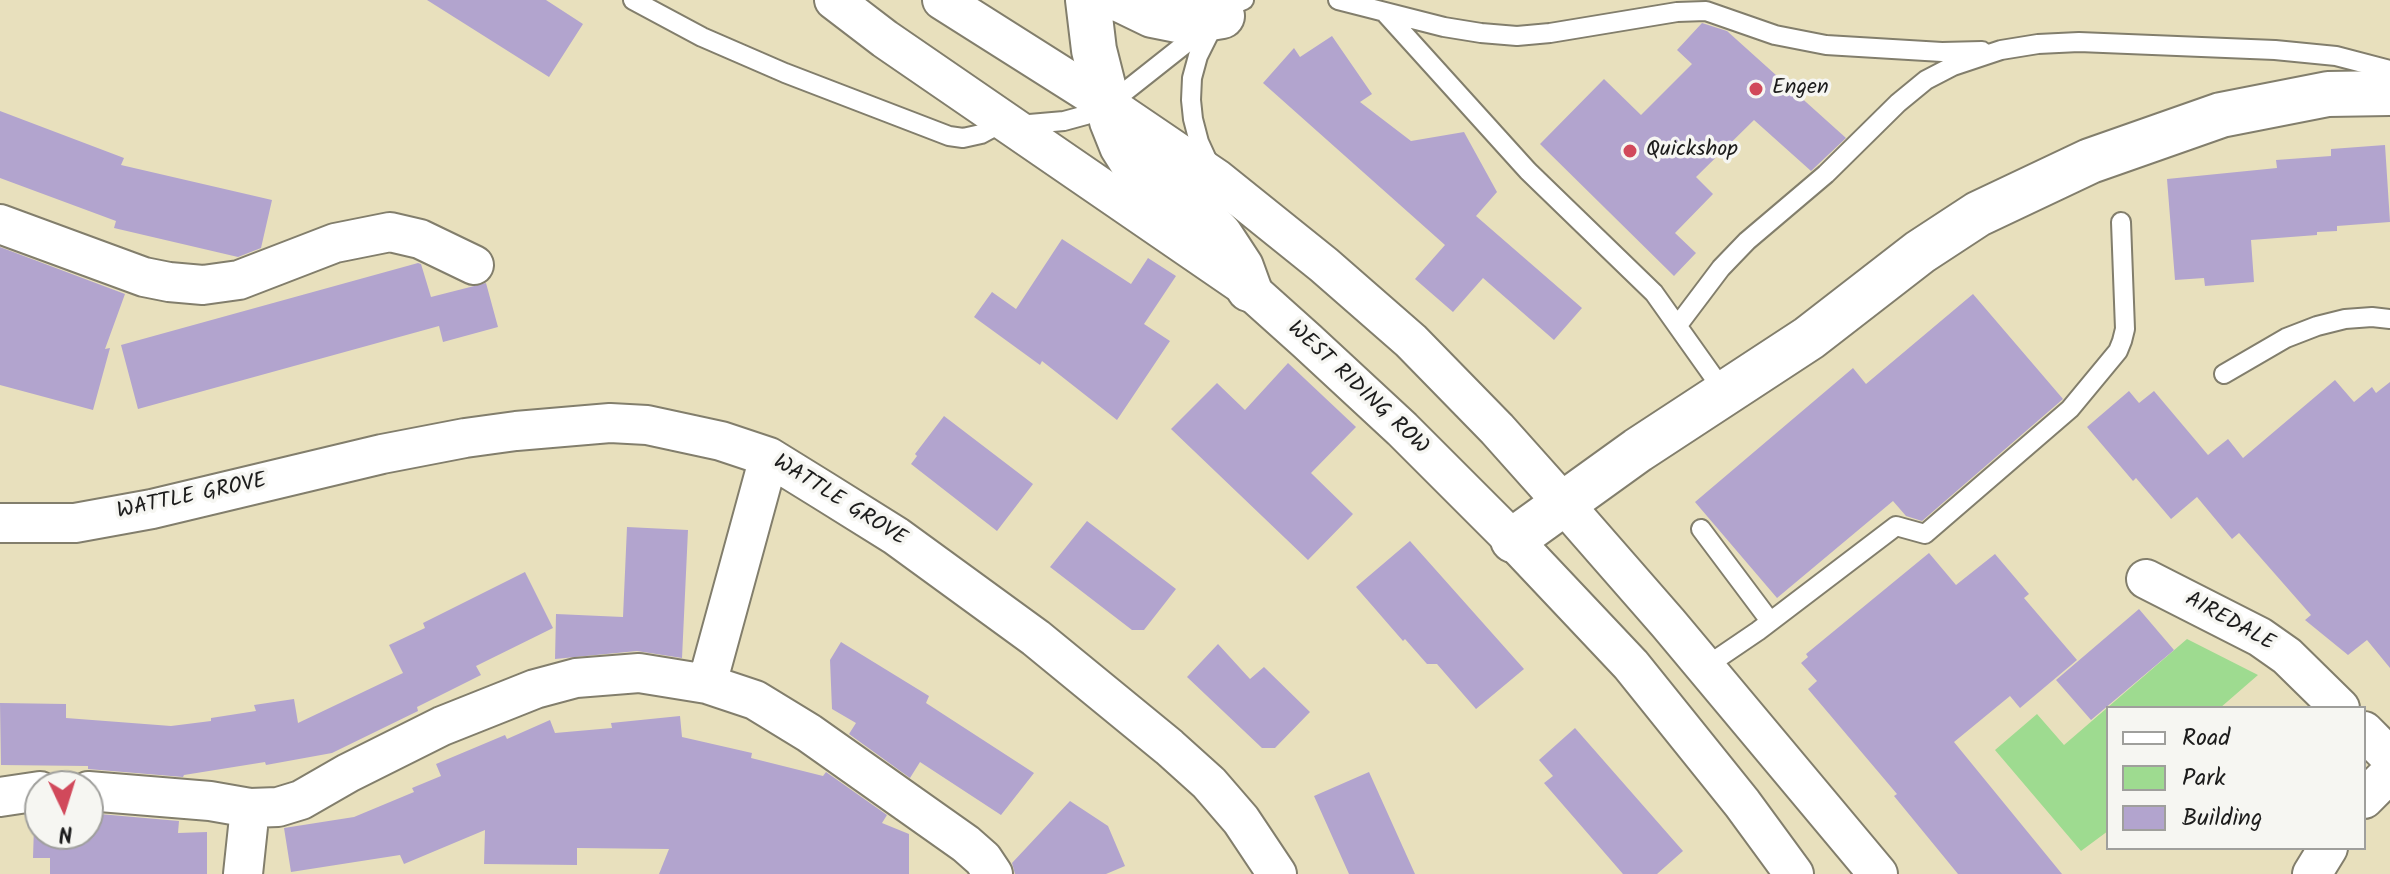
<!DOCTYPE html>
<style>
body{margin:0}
#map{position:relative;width:2390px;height:874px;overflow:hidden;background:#e8e0bd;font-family:Kalam,sans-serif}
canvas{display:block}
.legend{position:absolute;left:2106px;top:706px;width:260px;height:144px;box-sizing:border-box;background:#f6f6f2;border:2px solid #9f9f9c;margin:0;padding:10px 14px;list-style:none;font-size:24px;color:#1c1c1c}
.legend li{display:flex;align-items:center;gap:16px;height:40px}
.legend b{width:40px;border:2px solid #9f9f9c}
.north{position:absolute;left:24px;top:770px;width:80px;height:80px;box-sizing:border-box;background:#f6f6f2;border:2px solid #9f9f9c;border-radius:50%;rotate:176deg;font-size:22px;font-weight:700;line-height:32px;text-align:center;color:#1c1c1c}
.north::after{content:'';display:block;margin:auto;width:28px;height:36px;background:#d1495b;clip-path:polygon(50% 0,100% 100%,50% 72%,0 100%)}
</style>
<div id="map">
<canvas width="2390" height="874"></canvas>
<ul class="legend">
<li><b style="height:10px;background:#fff"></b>Road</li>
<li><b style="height:22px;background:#9edb90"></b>Park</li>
<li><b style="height:22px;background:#b2a4ce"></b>Building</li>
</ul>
<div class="north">N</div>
</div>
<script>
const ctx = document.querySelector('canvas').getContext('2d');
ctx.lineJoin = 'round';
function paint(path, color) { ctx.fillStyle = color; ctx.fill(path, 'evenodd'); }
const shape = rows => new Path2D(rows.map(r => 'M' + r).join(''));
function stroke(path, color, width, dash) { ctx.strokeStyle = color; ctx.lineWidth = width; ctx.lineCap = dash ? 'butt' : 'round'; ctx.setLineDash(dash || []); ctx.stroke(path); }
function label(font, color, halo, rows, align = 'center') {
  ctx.font = font + ' Kalam,sans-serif'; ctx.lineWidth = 7; ctx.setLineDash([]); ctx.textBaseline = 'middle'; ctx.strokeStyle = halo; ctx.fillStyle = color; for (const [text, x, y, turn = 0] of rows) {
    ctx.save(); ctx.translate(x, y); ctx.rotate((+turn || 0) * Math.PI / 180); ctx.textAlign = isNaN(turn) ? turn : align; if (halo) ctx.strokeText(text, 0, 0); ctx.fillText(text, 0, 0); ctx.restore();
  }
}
const green = shape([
 [2187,639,2258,675,2220,708,2108,708,2108,831,2081,851,1995,750,2037,714,2064,745]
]);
const building = shape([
 [427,0,546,0,583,24,549,77],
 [1702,23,1727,31,1846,138,1811,171,1754,120,1696,177,1713,194,1675,233,1696,253,1674,276,1540,144,1604,79,1641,115,1692,64,1677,50],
 [1332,36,1372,94,1360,102,1411,141,1464,132,1497,192,1476,216,1582,308,1554,340,1483,278,1453,312,1415,279,1445,245,1263,83,1294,48,1300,57],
 [0,111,124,158,121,165,272,200,261,248,238,257,114,228,116,221,0,178],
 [2385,145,2390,222,2337,226,2337,231,2317,232,2317,235,2251,240,2254,282,2205,286,2204,278,2175,280,2167,179,2277,168,2276,160,2331,156,2331,149],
 [1062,239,1131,284,1148,258,1176,276,1144,324,1170,341,1117,420,1042,361,1040,365,974,317,992,292,1016,309],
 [0,247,125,294,105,349,110,348,93,410,0,385],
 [418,263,421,264,431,297,486,283,498,327,443,342,439,326,138,409,121,345],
 [1973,294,2063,399,1922,521,1906,516,1893,501,1777,598,1695,502,1853,368,1866,384],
 [1288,363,1356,427,1311,473,1353,514,1308,560,1171,429,1217,383,1245,410],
 [2335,380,2354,402,2372,387,2376,393,2390,382,2390,668,2367,640,2348,655,2305,620,2311,615,2239,533,2232,539,2197,497,2171,519,2136,478,2133,481,2087,427,2129,391,2139,403,2154,391,2208,455,2228,439,2243,458],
 [944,416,1033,484,997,531,911,464,917,456,915,454],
 [1087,521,1176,589,1144,630,1132,630,1050,567],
 [627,527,688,530,682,658,637,651,555,659,556,614,623,617],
 [1410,541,1524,669,1476,709,1437,664,1427,664,1405,639,1403,641,1356,587],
 [1929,553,1956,585,1995,554,2029,594,2024,598,2077,660,2020,708,2010,696,1954,742,2062,874,1958,874,1894,796,1897,794,1808,689,1817,681,1801,663,1808,657,1806,654],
 [525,572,553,628,476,666,481,675,417,707,418,711,332,753,266,765,265,762,184,775,183,777,88,769,88,766,1,765,0,703,66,704,66,718,171,726,211,721,211,718,256,711,254,705,294,699,298,723,403,673,389,645,425,628,423,623],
 [2139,609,2174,650,2091,720,2056,680],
 [841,642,929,696,926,703,1034,773,1001,815,920,762,910,778,849,734,856,723,832,709,830,660],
 [1218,644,1250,679,1264,667,1310,712,1275,748,1262,748,1187,677],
 [680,716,682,737,752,753,751,758,823,776,826,772,887,815,882,823,909,834,909,874,659,874,669,849,577,848,577,865,484,864,485,830,404,864,400,855,291,872,284,828,354,817,414,792,412,788,441,776,436,764,505,735,507,739,550,720,555,733,612,728,611,723],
 [1575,728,1683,851,1657,874,1623,874,1544,783,1553,776,1539,760],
 [1369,772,1415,874,1349,874,1314,796],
 [1070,801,1108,826,1125,866,1106,874,1015,874,1012,863],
 [88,813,179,821,178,833,207,832,207,874,50,874,50,858,33,858,34,826,40,826,40,834,88,834]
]);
const service = shape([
 [633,0,702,37,785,73,949,136,963,138,981,134,1005,121],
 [1338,0,1444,27,1481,33,1517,36,1550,33,1677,12,1706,11,1775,35,1826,45,1942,52,1982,51],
 [1386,14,1528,171,1654,293,1725,393],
 [1018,125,1064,121,1086,115,1108,105,1237,3,1244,0],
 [1210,166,1199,142,1193,119,1191,100,1192,78,1198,56,1212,28],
 [1678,325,1721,268,1747,241,1826,174,1898,103,1926,80,1953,66,2001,50,2038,44,2079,42,2275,50,2336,56,2390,70],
 [2224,374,2286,338,2317,326,2345,319,2372,317,2390,319],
 [1701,529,1770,621],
 [1705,667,1758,631,1896,526,1925,534,2070,409,2118,351,2122,341,2125,329,2121,222]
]);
const minor = shape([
 [834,0,885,39,1249,289,1307,341,1402,429,1513,540,1631,665,1742,803,1794,874],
 [942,0,1108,105,1217,179,1324,265,1411,341,1497,429,1564,504,1668,623,1878,874],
 [0,224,144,277,169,282,203,285,239,280,335,243,390,232,420,239,474,265],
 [0,523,75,523,152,509,382,454,465,438,516,431,610,423,647,425,721,441,769,457,824,491,896,536,1036,638,1169,747,1209,783,1241,820,1277,874],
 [2146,579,2260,637,2287,656,2340,708],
 [707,684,769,457],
 [2364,731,2390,757],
 [88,791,210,801,250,808,278,807,301,800,348,773,442,726,535,689,576,678,639,673,707,684,755,700,809,733,966,844,983,859,993,874],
 [0,797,40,791],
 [2364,799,2390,773],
 [243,874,250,808],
 [2312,874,2328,848]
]);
const secondary = shape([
 [1088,0,1094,50,1112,121,1122,146,1132,162,1150,181,1205,219,1220,235,1241,267,1249,289],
 [1121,0,1152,15,1177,20,1198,20,1222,16],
 [1513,540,1638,450,1809,338,1920,252,1978,214,2090,161,2221,115,2328,94,2390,93]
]);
const markers = [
 [1756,89,8,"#d1495b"],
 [1630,151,8,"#d1495b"]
];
const poiNames = [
 ["Engen",1772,89],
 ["Quickshop",1646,151]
];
const streetNames = [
 ["WEST RIDING ROW",1357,389,43],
 ["WATTLE GROVE",192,498,-12],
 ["WATTLE GROVE",839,502,32],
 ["AIREDALE",2229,623,29]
];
paint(green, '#9edb90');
paint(building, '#b2a4ce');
stroke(service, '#827e6c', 22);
stroke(minor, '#827e6c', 42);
stroke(secondary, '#827e6c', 48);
stroke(service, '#fff', 18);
stroke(minor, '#fff', 38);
stroke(secondary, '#fff', 44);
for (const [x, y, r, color] of markers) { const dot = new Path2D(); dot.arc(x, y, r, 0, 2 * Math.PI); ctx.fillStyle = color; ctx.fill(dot); stroke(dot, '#f6f6f2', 3); }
label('22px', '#1c1c1c', '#f6f6f2', poiNames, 'left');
label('22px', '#1c1c1c', '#f6f6f2', streetNames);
</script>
